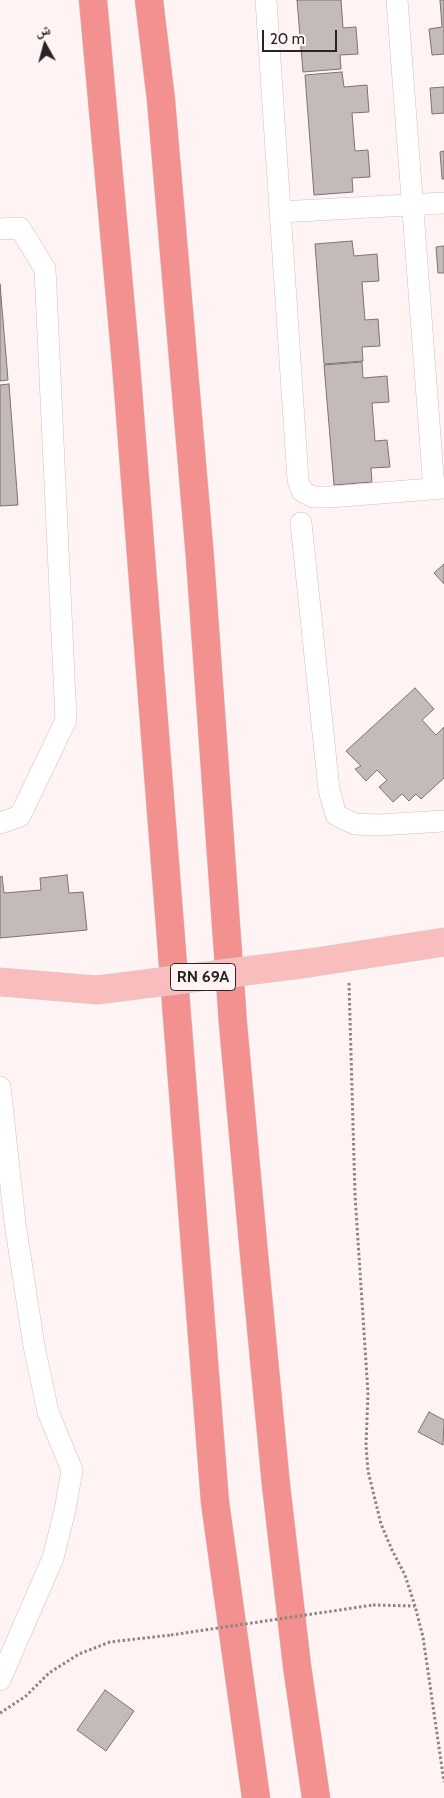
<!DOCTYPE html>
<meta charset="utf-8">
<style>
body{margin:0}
#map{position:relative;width:444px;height:1798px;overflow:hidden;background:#fff4f3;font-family:Cabin,"Noto Naskh Arabic",sans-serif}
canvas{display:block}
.north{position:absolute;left:20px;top:20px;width:50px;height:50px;-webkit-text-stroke:4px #fff4f3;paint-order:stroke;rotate:353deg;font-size:14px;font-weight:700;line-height:20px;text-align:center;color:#282424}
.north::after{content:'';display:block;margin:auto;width:18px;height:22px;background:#282424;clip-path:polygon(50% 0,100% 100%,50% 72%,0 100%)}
.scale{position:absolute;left:262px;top:30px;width:75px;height:22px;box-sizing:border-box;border:2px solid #282424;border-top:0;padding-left:6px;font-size:15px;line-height:18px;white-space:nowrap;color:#282424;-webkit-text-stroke:4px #fff4f3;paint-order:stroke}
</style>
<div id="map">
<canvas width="444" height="1798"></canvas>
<div class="north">ش</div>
<div class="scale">20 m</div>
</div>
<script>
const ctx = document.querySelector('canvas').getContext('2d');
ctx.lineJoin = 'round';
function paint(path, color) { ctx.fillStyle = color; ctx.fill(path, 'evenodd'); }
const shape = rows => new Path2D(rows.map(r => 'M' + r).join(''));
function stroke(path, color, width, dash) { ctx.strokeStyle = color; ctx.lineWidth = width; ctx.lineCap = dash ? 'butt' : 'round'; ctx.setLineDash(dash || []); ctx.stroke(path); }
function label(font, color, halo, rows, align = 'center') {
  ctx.font = font + ' Cabin,sans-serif'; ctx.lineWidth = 4.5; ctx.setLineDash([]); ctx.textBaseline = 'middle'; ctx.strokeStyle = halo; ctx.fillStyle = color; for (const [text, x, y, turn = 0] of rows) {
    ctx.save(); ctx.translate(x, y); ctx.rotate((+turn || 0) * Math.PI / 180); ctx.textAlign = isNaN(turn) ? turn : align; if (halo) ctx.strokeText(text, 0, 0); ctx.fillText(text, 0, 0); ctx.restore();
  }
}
const building = shape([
 [297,0,341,0,343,28,356,27,358,54,340,55,341,69,303,72,297,0],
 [440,0,444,0,444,54,432,55,429,29,442,27,440,0],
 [342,72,344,87,367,85,369,112,352,113,355,151,368,150,370,177,352,178,353,192,314,195,305,75,342,72],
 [444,87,444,113,432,114,430,88,444,87],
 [444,151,444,179,442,179,440,152,444,151],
 [352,241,354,256,377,254,379,281,362,282,365,320,378,319,380,346,362,347,363,361,324,364,315,244,352,241],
 [444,246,444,273,438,273,436,247,444,246],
 [0,284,8,380,0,381,0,284],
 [362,362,363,378,387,376,389,402,372,403,375,441,387,440,390,467,371,468,372,482,334,485,324,365,362,362],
 [9,384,18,505,0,506,0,385,9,384],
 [444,564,444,584,434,573,444,564],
 [415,688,434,709,422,720,436,735,444,727,444,778,421,799,416,794,409,801,402,794,393,802,379,787,387,780,377,770,366,781,355,769,361,766,346,751,415,688],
 [67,875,69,893,83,892,87,930,0,938,0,877,2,876,4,893,41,890,40,878,67,875],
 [429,1412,444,1420,443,1445,418,1432,429,1412],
 [105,1690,134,1711,106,1751,77,1730,105,1690]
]);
const path = shape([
 [349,983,355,1195,368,1393,366,1445,368,1471,381,1524,392,1550,405,1575,415,1606,423,1637,444,1782],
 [373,1605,415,1606],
 [0,1713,26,1696,49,1673,79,1654,110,1642,171,1635]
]);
const minor = shape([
 [266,0,298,480,302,491,313,497,330,497,444,488],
 [397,0,434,489],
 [280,212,444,203],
 [0,229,20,228,45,269,66,720,20,816,0,823],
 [301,523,329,790,336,815,355,824,379,825,444,821],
 [0,1087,15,1223,34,1346,48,1412,72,1470,65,1510,53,1558,0,1680]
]);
const primary = shape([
 [309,963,444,942],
 [0,982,97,990]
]);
const motorway = shape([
 [93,0,126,364,215,1502,256,1798],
 [149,0,161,100,200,558,233,1024,254,1254,276,1485,297,1666,316,1798]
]);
const pathBridge = shape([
 [171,1635,373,1605]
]);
const primaryBridge = shape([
 [97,990,309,963]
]);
const shields = [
 [203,977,65]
];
const shieldNames = [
 ["RN 69A",203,977]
];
paint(building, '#c5baba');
stroke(building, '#7c7372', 1);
stroke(minor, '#ccc1c1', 22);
stroke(primary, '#d4d3d3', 29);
stroke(motorway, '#d4d3d3', 29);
stroke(path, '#8c8585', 3, [2.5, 2.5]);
stroke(minor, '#fff', 21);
stroke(primary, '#f8bdbc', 28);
stroke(motorway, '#f39190', 28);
stroke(primaryBridge, '#d4d3d3', 29, []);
stroke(pathBridge, '#8c8585', 3, [2.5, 2.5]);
stroke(primaryBridge, '#f8bdbc', 28);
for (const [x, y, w] of shields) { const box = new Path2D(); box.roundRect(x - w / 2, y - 13.5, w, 27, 4); ctx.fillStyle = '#fff4f3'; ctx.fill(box); stroke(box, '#282424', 1); }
label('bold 16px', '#282424', null, shieldNames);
</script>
